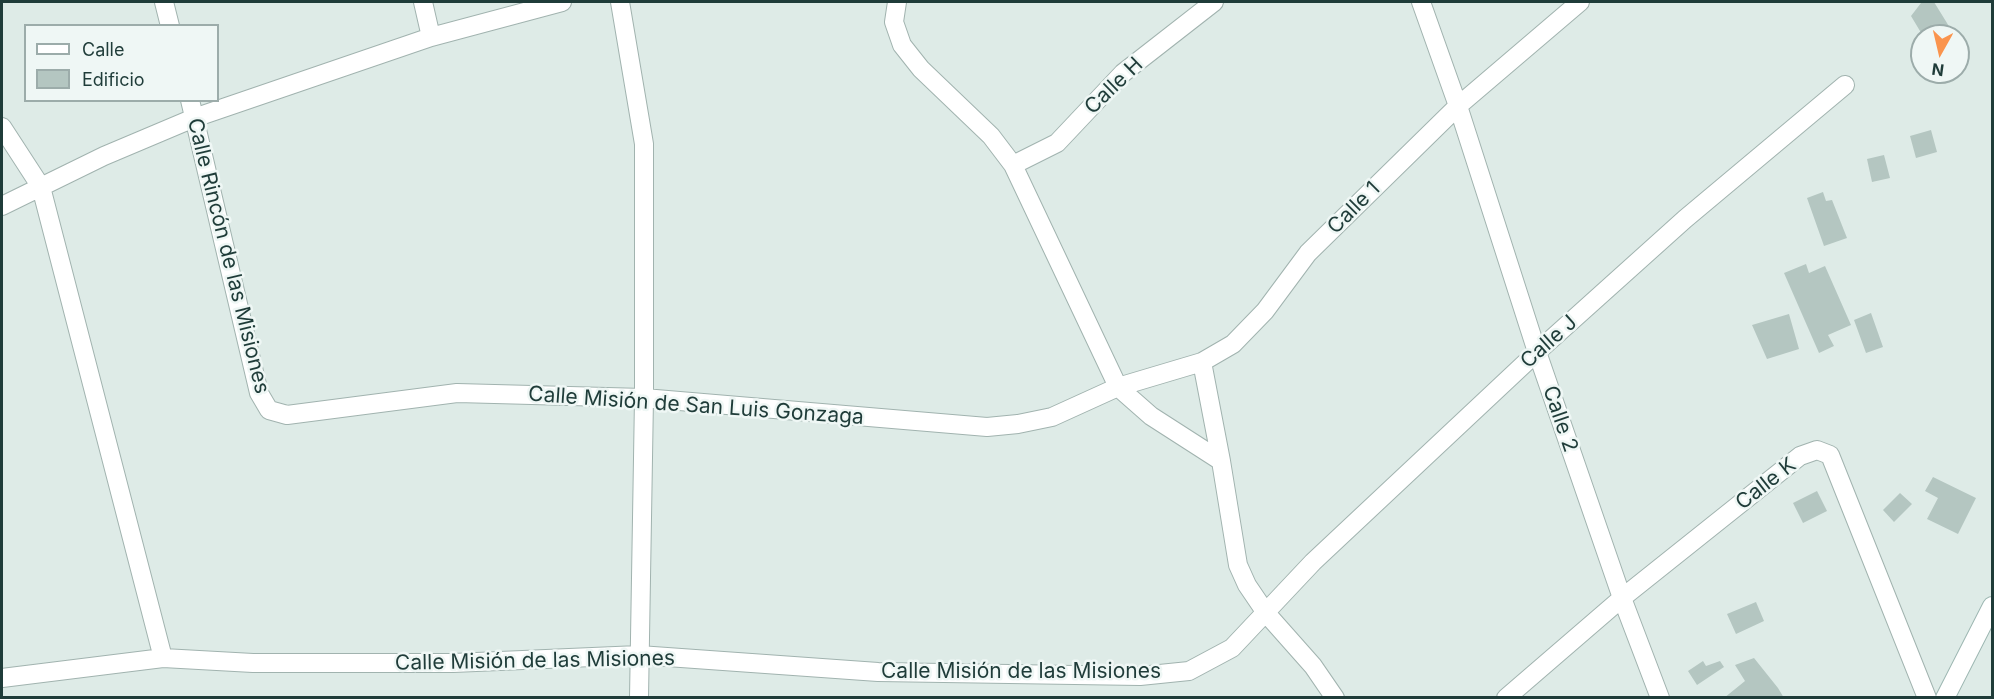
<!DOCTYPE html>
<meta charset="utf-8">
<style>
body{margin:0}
#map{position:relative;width:1994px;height:699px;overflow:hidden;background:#deebe7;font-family:Inter,sans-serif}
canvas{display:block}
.frame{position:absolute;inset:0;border:3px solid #1f3c39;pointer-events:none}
.legend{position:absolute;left:24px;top:24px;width:195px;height:78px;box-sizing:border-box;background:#eff7f5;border:2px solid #9cacaa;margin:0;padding:8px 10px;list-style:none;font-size:18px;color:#1f3c39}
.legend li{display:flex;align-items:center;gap:12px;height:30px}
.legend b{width:30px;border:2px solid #9cacaa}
.north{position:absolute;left:1910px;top:24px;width:60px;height:60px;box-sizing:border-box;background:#eff7f5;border:2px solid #9cacaa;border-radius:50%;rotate:188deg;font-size:16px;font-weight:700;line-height:24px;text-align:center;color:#1f3c39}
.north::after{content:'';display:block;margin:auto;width:21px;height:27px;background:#fa944d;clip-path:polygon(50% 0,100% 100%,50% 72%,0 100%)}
</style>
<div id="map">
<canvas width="1994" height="699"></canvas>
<div class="frame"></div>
<ul class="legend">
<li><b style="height:8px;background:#fff"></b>Calle</li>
<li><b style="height:16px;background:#b4c6c1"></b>Edificio</li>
</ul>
<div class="north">N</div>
</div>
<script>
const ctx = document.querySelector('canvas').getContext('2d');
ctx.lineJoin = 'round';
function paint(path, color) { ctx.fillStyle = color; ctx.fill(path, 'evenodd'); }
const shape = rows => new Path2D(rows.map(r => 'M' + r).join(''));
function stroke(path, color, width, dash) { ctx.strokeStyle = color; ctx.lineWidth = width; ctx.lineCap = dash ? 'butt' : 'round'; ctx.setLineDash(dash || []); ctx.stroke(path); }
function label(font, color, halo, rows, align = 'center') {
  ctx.font = font + ' Inter,sans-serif'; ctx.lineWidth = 5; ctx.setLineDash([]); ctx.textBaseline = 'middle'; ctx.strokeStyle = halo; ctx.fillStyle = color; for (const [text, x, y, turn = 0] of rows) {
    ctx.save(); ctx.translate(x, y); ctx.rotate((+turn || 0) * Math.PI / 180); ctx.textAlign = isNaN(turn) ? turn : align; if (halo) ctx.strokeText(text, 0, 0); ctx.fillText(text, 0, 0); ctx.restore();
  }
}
const building = shape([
 [1934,2,1955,36,1923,36,1911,16,1921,3],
 [1931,130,1937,152,1916,158,1910,136],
 [1884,155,1890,178,1872,182,1867,159],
 [1823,192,1826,201,1832,200,1847,238,1824,246,1807,198],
 [1806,264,1809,273,1825,266,1851,325,1828,335,1834,346,1819,353,1784,273],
 [1871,313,1883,347,1866,353,1854,320],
 [1789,314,1799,349,1767,359,1752,325],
 [1933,477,1976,498,1958,534,1927,519,1938,498,1925,491],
 [1817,491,1827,511,1803,523,1793,503],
 [1900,493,1912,504,1894,522,1883,510],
 [1756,602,1764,621,1736,634,1727,614],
 [1754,658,1778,688,1784,698,1724,698,1745,681,1735,665],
 [1703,661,1706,666,1720,661,1724,667,1697,685,1688,671]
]);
const street = shape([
 [164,2,170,26],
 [423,2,431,37],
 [620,2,644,144,644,398,639,698],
 [897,2,894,22,902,45,921,69,991,136,1013,165,1118,387,1151,416,1221,461],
 [1421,2,1458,106,1537,352,1622,598,1660,698],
 [190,100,259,393,269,410,287,415,457,393,644,398,987,427,1018,424,1052,417,1118,387,1202,362,1233,344,1265,311,1308,253,1458,106,1580,2],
 [2,127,41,187,163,658],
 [1013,165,1057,143,1123,73,1214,2],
 [2,206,104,156,194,118,431,37,562,2],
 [1202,362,1221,461,1238,565,1247,585,1266,613,1313,666,1335,698],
 [2,678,163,658,253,663,453,663,639,655,878,672,1140,676,1189,671,1232,648,1313,562,1537,352,1685,219,1845,85],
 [1506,698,1622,598,1800,456,1817,450,1830,455,1927,698]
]);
const secondary = shape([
 [1945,698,1992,606]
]);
const streetNames = [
 ["Calle H",1114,86,-44],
 ["Calle 1",1354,208,-45],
 ["Calle Rincón de las Misiones",228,256,76],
 ["Calle J",1549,342,-42],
 ["Calle Misión de San Luis Gonzaga",696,406,4],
 ["Calle 2",1560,419,71],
 ["Calle K",1766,484,-38],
 ["Calle Misión de las Misiones",535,661,-1],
 ["Calle Misión de las Misiones",1021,672]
];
paint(building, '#b4c6c1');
stroke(street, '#a1b3af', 20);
stroke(secondary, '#9db7b2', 20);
stroke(street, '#fff', 18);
stroke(secondary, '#fff', 18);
label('21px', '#1f3c39', '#eff7f5', streetNames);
</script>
